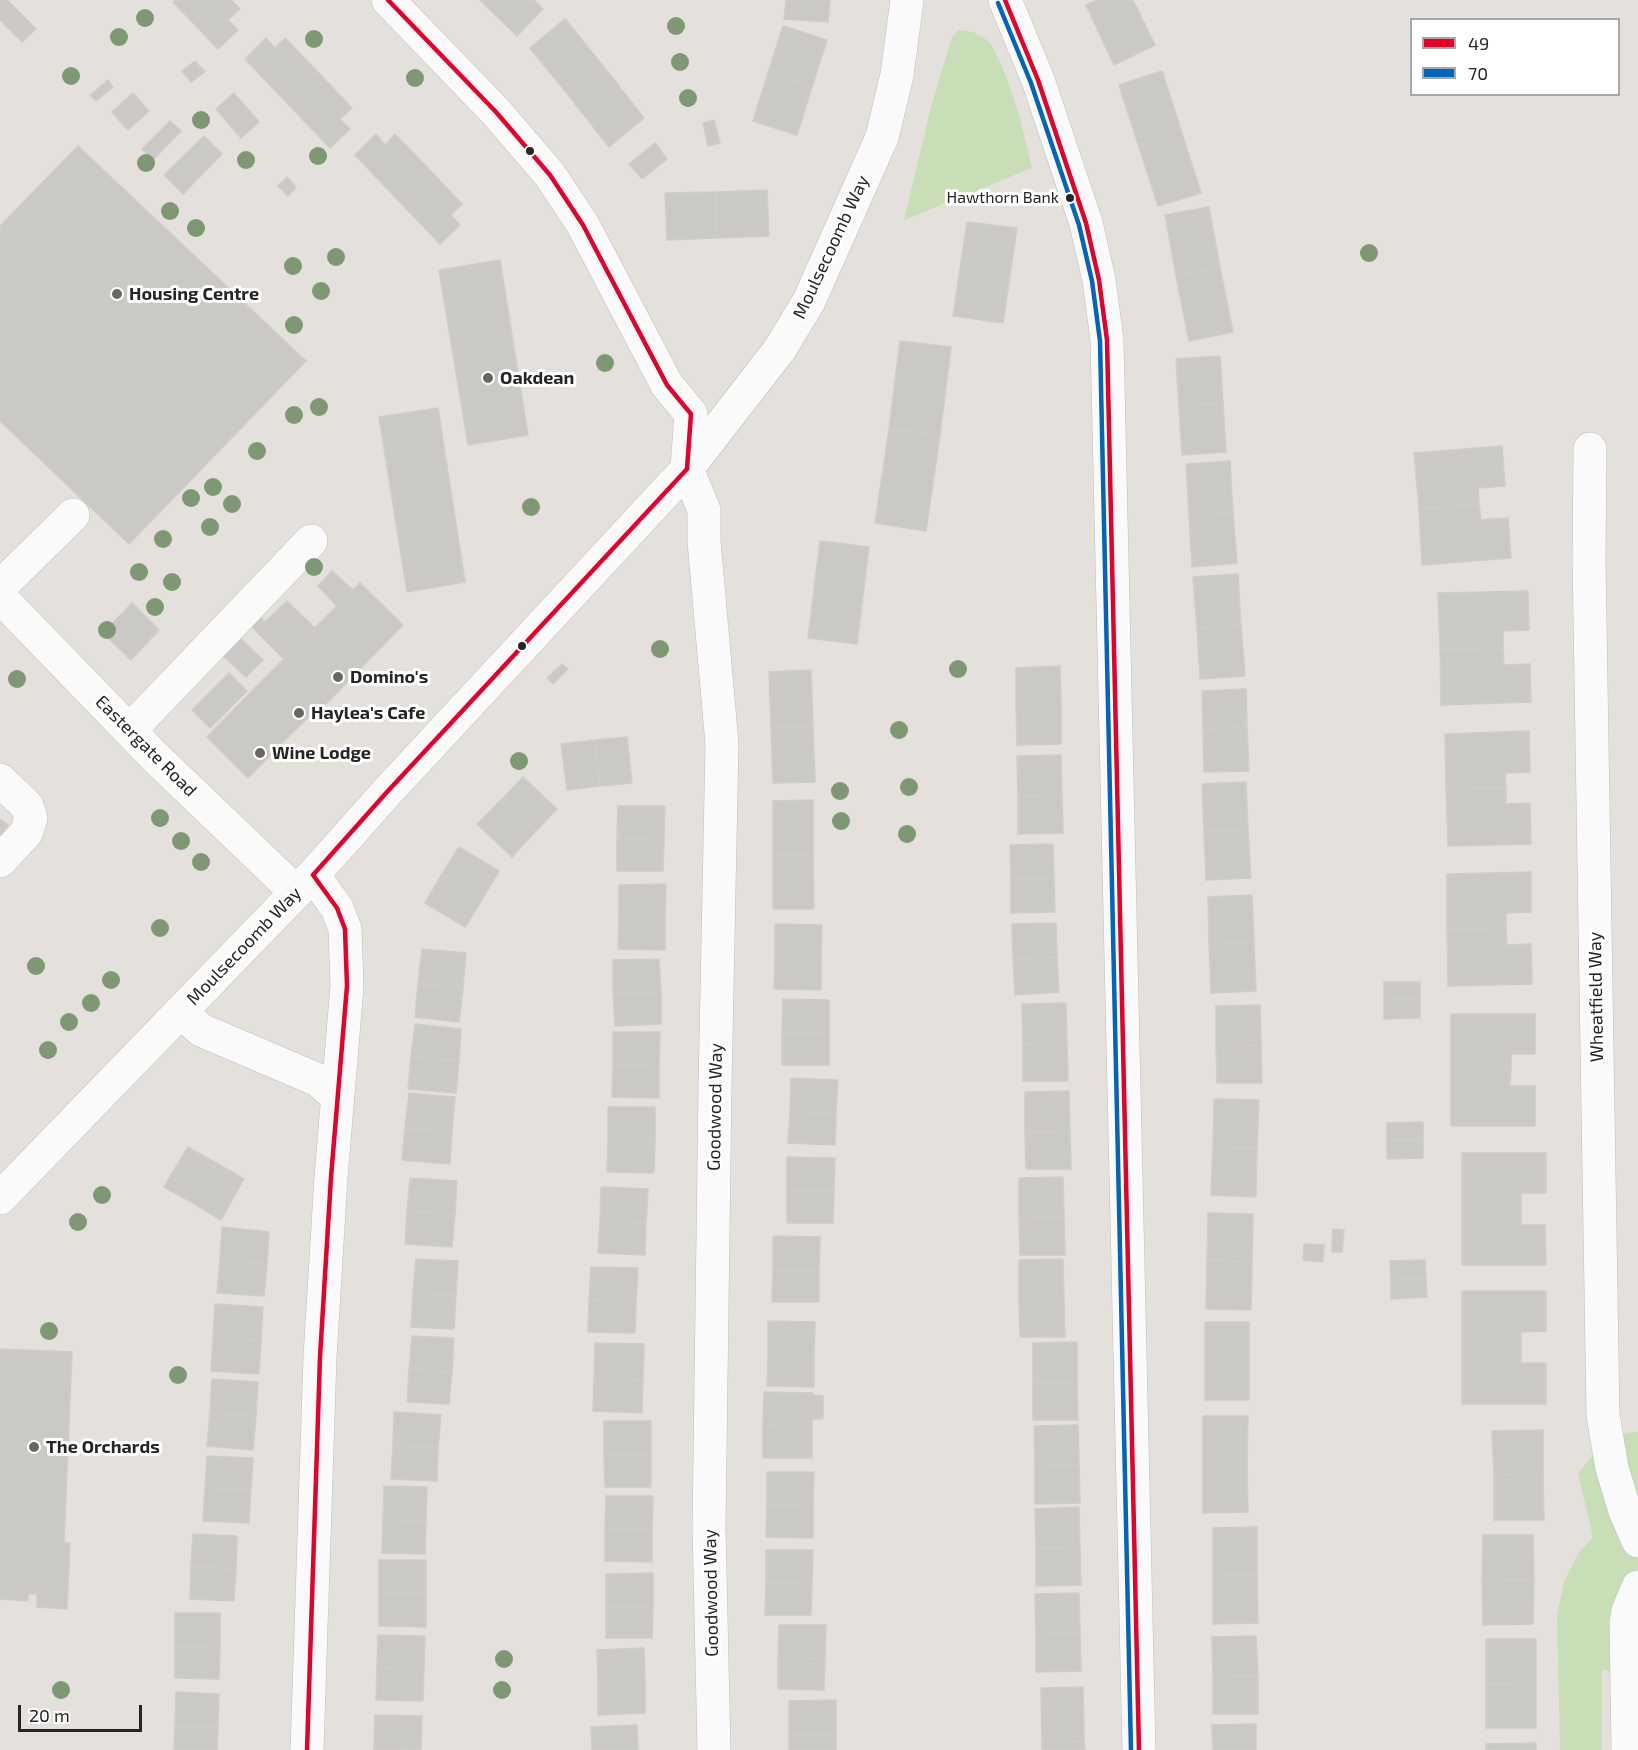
<!DOCTYPE html>
<style>
body{margin:0}
#map{position:relative;width:1638px;height:1750px;overflow:hidden;background:#e4e1dc;font-family:"Exo 2",sans-serif}
canvas{display:block}
.legend{position:absolute;left:1410px;top:18px;width:210px;height:78px;box-sizing:border-box;background:#fff;border:2px solid #a8a8a8;margin:0;padding:8px 10px;list-style:none;font-size:18px;color:#262626}
.legend li{display:flex;align-items:center;gap:12px;height:30px}
.legend b{width:30px;border:2px solid #a8a8a8}
.scale{position:absolute;left:18px;top:1705px;width:124px;height:27px;box-sizing:border-box;border:3px solid #262626;border-top:0;padding-left:8px;font-size:18px;line-height:21px;white-space:nowrap;color:#262626;-webkit-text-stroke:4px #fff;paint-order:stroke}
</style>
<div id="map">
<canvas width="1638" height="1750"></canvas>
<ul class="legend">
<li><b style="height:8px;background:#e4002b"></b>49</li>
<li><b style="height:8px;background:#0065bd"></b>70</li>
</ul>
<div class="scale">20 m</div>
</div>
<script>
const ctx = document.querySelector('canvas').getContext('2d');
ctx.lineJoin = 'round';
function paint(path, color) { ctx.fillStyle = color; ctx.fill(path, 'evenodd'); }
const shape = rows => new Path2D(rows.map(r => 'M' + r).join(''));
function stroke(path, color, width, dash) { ctx.strokeStyle = color; ctx.lineWidth = width; ctx.lineCap = dash ? 'butt' : 'round'; ctx.setLineDash(dash || []); ctx.stroke(path); }
function label(font, color, halo, rows, align = 'center') {
  ctx.font = font + ' "Exo 2",sans-serif'; ctx.lineWidth = 6; ctx.setLineDash([]); ctx.textBaseline = 'middle'; ctx.strokeStyle = halo; ctx.fillStyle = color; for (const [text, x, y, turn = 0] of rows) {
    ctx.save(); ctx.translate(x, y); ctx.rotate((+turn || 0) * Math.PI / 180); ctx.textAlign = isNaN(turn) ? turn : align; if (halo) ctx.strokeText(text, 0, 0); ctx.fillText(text, 0, 0); ctx.restore();
  }
}
const green = shape([
 [959,30,973,32,983,37,991,44,1004,71,1018,111,1032,168,904,220,931,107,952,37],
 [1633,1432,1638,1432,1638,1674,1602,1670,1602,1750,1560,1750,1557,1616,1564,1581,1580,1551,1593,1537,1578,1473,1610,1436]
]);
const building = shape([
 [0,0,7,0,36,29,22,42,0,20,0,0],
 [175,0,231,0,240,9,228,20,238,30,218,49,173,2,175,0],
 [480,0,534,0,543,9,517,36,480,0],
 [786,0,830,0,828,22,784,19,786,0],
 [1097,0,1133,0,1155,45,1114,65,1086,5,1097,0],
 [565,19,604,67,569,96,530,48,565,19],
 [783,26,827,40,812,87,768,73,783,26],
 [266,38,275,48,285,38,317,71,285,101,245,59,266,38],
 [195,61,205,72,191,82,182,71,195,61],
 [604,67,644,118,609,147,569,96,604,67],
 [317,71,352,108,340,119,350,129,330,148,285,101,317,71],
 [1162,71,1181,130,1138,144,1119,85,1162,71],
 [768,73,812,87,797,135,753,121,768,73],
 [108,80,113,87,96,101,90,95,108,80],
 [133,93,149,111,128,130,112,112,133,93],
 [234,93,259,122,241,138,216,109,234,93],
 [714,120,720,143,708,146,703,123,714,120],
 [170,121,181,131,153,160,142,149,170,121],
 [1181,130,1201,193,1158,206,1138,144,1181,130],
 [376,134,385,145,395,134,427,167,395,197,355,155,376,134],
 [204,136,222,154,183,194,164,175,204,136],
 [655,143,667,159,642,179,629,164,655,143],
 [78,146,306,361,129,544,0,421,0,226,78,146],
 [427,167,462,204,451,215,460,225,440,244,395,197,427,167],
 [287,177,296,187,288,196,278,186,287,177],
 [767,190,769,236,717,238,716,192,767,190],
 [716,192,717,238,667,240,665,193,716,192],
 [1209,207,1220,268,1176,276,1165,215,1209,207],
 [967,222,1017,228,1003,323,953,316,967,222],
 [500,260,528,435,468,445,439,270,500,260],
 [1220,268,1233,332,1189,341,1176,276,1220,268],
 [900,341,951,347,940,435,889,429,900,341],
 [1220,356,1223,403,1179,406,1176,359,1220,356],
 [1223,403,1226,452,1182,455,1179,406,1223,403],
 [438,408,465,582,407,592,379,417,438,408],
 [889,429,940,435,926,531,875,523,889,429],
 [1502,446,1505,486,1478,488,1479,504,1419,509,1414,453,1502,446],
 [1230,461,1233,513,1189,515,1186,464,1230,461],
 [1479,504,1481,520,1508,518,1511,558,1422,565,1419,509,1479,504],
 [1233,513,1237,563,1192,567,1189,515,1233,513],
 [820,541,869,547,857,644,808,638,820,541],
 [332,571,353,590,360,583,403,625,363,666,320,623,337,606,318,586,332,571],
 [1238,574,1241,625,1197,628,1193,577,1238,574],
 [1528,591,1529,630,1503,631,1503,648,1440,649,1438,593,1528,591],
 [287,601,315,628,284,659,249,624,259,615,265,622,287,601],
 [132,603,159,630,131,660,103,633,132,603],
 [320,623,363,666,328,702,284,659,320,623],
 [1241,625,1245,676,1200,679,1197,628,1241,625],
 [240,638,263,660,246,677,223,656,240,638],
 [1503,648,1504,665,1530,664,1531,702,1441,705,1440,649,1503,648],
 [284,659,328,702,324,705,322,704,289,736,248,695,284,659],
 [562,664,568,669,553,684,547,678,562,664],
 [1060,666,1061,706,1016,707,1016,668,1060,666],
 [811,670,813,726,771,727,769,672,811,670],
 [229,673,247,691,210,728,192,710,229,673],
 [1246,689,1247,727,1203,729,1202,691,1246,689],
 [248,695,289,736,248,778,207,737,248,695],
 [1061,706,1061,744,1017,745,1016,707,1061,706],
 [813,726,815,782,773,783,771,727,813,726],
 [1247,727,1249,771,1204,772,1203,729,1247,727],
 [1529,731,1530,772,1505,773,1506,788,1446,789,1445,734,1529,731],
 [627,737,632,783,600,786,595,740,627,737],
 [595,740,600,786,567,790,561,744,595,740],
 [1061,755,1062,795,1018,796,1017,756,1061,755],
 [523,777,557,809,535,832,501,800,523,777],
 [1246,782,1248,830,1204,832,1202,784,1246,782],
 [1506,788,1506,804,1530,803,1531,844,1448,846,1446,789,1506,788],
 [1062,795,1063,833,1018,834,1018,796,1062,795],
 [501,800,535,832,512,857,477,824,501,800],
 [813,800,813,855,773,855,773,801,813,800],
 [618,806,665,806,664,840,617,839,618,806],
 [0,820,8,825,0,836,0,820],
 [1248,830,1251,878,1206,880,1204,832,1248,830],
 [617,839,664,840,663,871,617,871,617,839],
 [1053,844,1054,879,1011,879,1010,845,1053,844],
 [459,847,499,871,483,898,442,874,459,847],
 [773,855,813,855,814,909,773,909,773,855],
 [1531,872,1531,912,1506,913,1506,928,1447,929,1447,874,1531,872],
 [442,874,483,898,465,927,425,903,442,874],
 [1011,879,1054,879,1055,912,1011,913,1011,879],
 [666,884,665,918,619,918,619,885,666,884],
 [1252,895,1254,943,1209,944,1208,897,1252,895],
 [619,918,665,918,665,950,618,949,619,918],
 [1056,923,1057,957,1013,959,1012,924,1056,923],
 [775,924,822,925,821,958,775,958,775,924],
 [1506,928,1507,945,1531,944,1532,984,1448,986,1447,929,1506,928],
 [1254,943,1256,991,1211,993,1209,944,1254,943],
 [422,949,466,953,463,988,418,984,422,949],
 [1057,957,1059,992,1015,995,1013,959,1057,957],
 [775,958,821,958,821,990,774,989,775,958],
 [659,959,661,993,613,994,613,960,659,959],
 [1384,982,1420,982,1420,999,1384,1000,1384,982],
 [418,984,463,988,459,1022,415,1017,418,984],
 [661,993,661,1024,615,1026,613,994,661,993],
 [783,999,829,1000,829,1033,782,1033,783,999],
 [1420,999,1420,1018,1384,1019,1384,1000,1420,999],
 [1066,1003,1067,1042,1023,1044,1022,1004,1066,1003],
 [1260,1005,1261,1045,1216,1046,1216,1006,1260,1005],
 [1451,1014,1535,1014,1535,1054,1511,1054,1511,1069,1451,1069,1451,1014],
 [415,1024,461,1029,459,1061,411,1057,415,1024],
 [613,1032,660,1032,659,1066,613,1065,613,1032],
 [782,1033,829,1033,829,1065,782,1065,782,1033],
 [1067,1042,1068,1081,1023,1081,1023,1044,1067,1042],
 [1261,1045,1262,1083,1217,1083,1216,1046,1261,1045],
 [411,1057,459,1061,456,1093,408,1089,411,1057],
 [613,1065,659,1066,659,1098,612,1097,613,1065],
 [1451,1069,1511,1069,1510,1086,1535,1086,1535,1126,1451,1126,1451,1069],
 [791,1078,838,1080,836,1113,790,1112,791,1078],
 [1069,1091,1070,1131,1025,1132,1025,1092,1069,1091],
 [409,1093,455,1097,452,1131,405,1128,409,1093],
 [1214,1099,1259,1100,1257,1148,1213,1147,1214,1099],
 [608,1107,655,1107,655,1141,608,1141,608,1107],
 [790,1112,836,1113,835,1145,788,1143,790,1112],
 [1423,1122,1423,1140,1387,1140,1387,1123,1423,1122],
 [405,1128,452,1131,450,1164,402,1160,405,1128],
 [1070,1131,1071,1169,1026,1169,1025,1132,1070,1131],
 [1387,1140,1423,1140,1423,1158,1387,1159,1387,1140],
 [608,1141,655,1141,654,1173,607,1172,608,1141],
 [188,1147,216,1163,193,1203,164,1187,188,1147],
 [1213,1147,1257,1148,1256,1197,1211,1195,1213,1147],
 [1462,1153,1546,1153,1546,1193,1521,1193,1521,1208,1462,1208,1462,1153],
 [787,1157,835,1158,834,1191,787,1191,787,1157],
 [216,1163,244,1179,221,1220,193,1203,216,1163],
 [1063,1177,1064,1217,1019,1218,1019,1178,1063,1177],
 [410,1178,457,1181,455,1214,407,1211,410,1178],
 [601,1187,648,1189,646,1223,600,1221,601,1187],
 [787,1191,834,1191,833,1223,787,1223,787,1191],
 [1462,1208,1521,1208,1521,1225,1545,1225,1546,1265,1462,1265,1462,1208],
 [407,1211,455,1214,452,1247,405,1244,407,1211],
 [1208,1213,1253,1214,1252,1262,1207,1260,1208,1213],
 [1064,1217,1065,1255,1020,1255,1019,1218,1064,1217],
 [600,1221,646,1223,645,1255,598,1253,600,1221],
 [222,1227,269,1232,267,1264,220,1260,222,1227],
 [1333,1229,1344,1230,1342,1252,1332,1252,1333,1229],
 [773,1236,820,1237,819,1271,773,1270,773,1236],
 [1304,1244,1324,1245,1323,1262,1303,1260,1304,1244],
 [416,1259,458,1261,456,1296,413,1293,416,1259],
 [1063,1259,1064,1299,1019,1299,1019,1260,1063,1259],
 [220,1260,267,1264,264,1296,217,1293,220,1260],
 [1207,1260,1252,1262,1251,1310,1206,1309,1207,1260],
 [1425,1260,1426,1279,1391,1280,1390,1261,1425,1260],
 [591,1267,638,1268,636,1302,589,1300,591,1267],
 [773,1270,819,1271,819,1302,772,1302,773,1270],
 [1426,1279,1427,1297,1391,1299,1391,1280,1426,1279],
 [1462,1291,1546,1291,1546,1331,1521,1332,1521,1347,1462,1347,1462,1291],
 [413,1293,456,1296,454,1329,411,1327,413,1293],
 [1019,1299,1064,1299,1065,1337,1020,1337,1019,1299],
 [589,1300,636,1302,635,1333,588,1332,589,1300],
 [215,1304,263,1307,261,1340,213,1338,215,1304],
 [768,1321,815,1322,814,1355,768,1355,768,1321],
 [1205,1322,1249,1322,1249,1362,1205,1362,1205,1322],
 [412,1336,454,1338,452,1372,409,1369,412,1336],
 [213,1338,261,1340,259,1374,211,1371,213,1338],
 [1077,1342,1077,1382,1033,1383,1033,1343,1077,1342],
 [595,1343,644,1344,643,1380,594,1378,595,1343],
 [1462,1347,1521,1347,1521,1363,1546,1363,1546,1404,1462,1404,1462,1347],
 [0,1349,72,1352,64,1543,70,1543,67,1609,37,1607,37,1594,28,1594,28,1601,0,1599,0,1349],
 [768,1355,814,1355,814,1387,767,1386,768,1355],
 [1205,1362,1249,1362,1249,1400,1205,1400,1205,1362],
 [409,1369,452,1372,449,1404,407,1402,409,1369],
 [594,1378,643,1380,642,1413,593,1411,594,1378],
 [212,1379,258,1382,256,1416,210,1413,212,1379],
 [1077,1382,1078,1420,1033,1420,1033,1383,1077,1382],
 [764,1392,813,1393,813,1395,823,1396,823,1419,812,1419,812,1427,763,1425,764,1392],
 [394,1412,441,1415,438,1448,393,1445,394,1412],
 [210,1413,256,1416,253,1450,207,1446,210,1413],
 [1203,1416,1248,1416,1247,1464,1203,1464,1203,1416],
 [604,1421,651,1421,651,1455,604,1455,604,1421],
 [763,1425,812,1427,812,1458,763,1458,763,1425],
 [1078,1425,1079,1465,1035,1466,1034,1426,1078,1425],
 [1543,1430,1543,1474,1494,1475,1492,1431,1543,1430],
 [393,1445,438,1448,437,1481,391,1479,393,1445],
 [604,1455,651,1455,651,1487,605,1487,604,1455],
 [207,1456,253,1458,251,1490,205,1488,207,1456],
 [1203,1464,1247,1464,1248,1512,1203,1513,1203,1464],
 [1079,1465,1080,1503,1035,1504,1035,1466,1079,1465],
 [767,1472,814,1472,813,1506,767,1505,767,1472],
 [1543,1474,1544,1520,1494,1520,1494,1475,1543,1474],
 [384,1486,427,1487,426,1521,383,1520,384,1486],
 [205,1488,251,1490,249,1523,203,1521,205,1488],
 [606,1496,653,1496,652,1530,605,1529,606,1496],
 [767,1505,813,1506,813,1538,766,1537,767,1505],
 [1079,1507,1080,1547,1036,1548,1035,1509,1079,1507],
 [383,1520,426,1521,425,1554,382,1553,383,1520],
 [1257,1527,1257,1575,1213,1576,1213,1528,1257,1527],
 [605,1529,652,1530,652,1562,605,1561,605,1529],
 [193,1534,237,1536,236,1569,191,1566,193,1534],
 [1483,1535,1533,1535,1534,1580,1482,1579,1483,1535],
 [1080,1547,1081,1585,1036,1586,1036,1548,1080,1547],
 [766,1550,813,1550,812,1584,766,1583,766,1550],
 [379,1560,426,1560,426,1593,379,1593,379,1560],
 [191,1566,236,1569,234,1601,190,1599,191,1566],
 [653,1573,653,1607,606,1607,606,1574,653,1573],
 [1257,1575,1258,1623,1213,1624,1213,1576,1257,1575],
 [1482,1579,1534,1580,1533,1624,1483,1625,1482,1579],
 [766,1583,812,1584,811,1615,765,1615,766,1583],
 [379,1593,426,1593,426,1627,379,1626,379,1593],
 [1079,1593,1080,1633,1036,1634,1035,1594,1079,1593],
 [606,1607,653,1607,652,1638,606,1638,606,1607],
 [175,1613,220,1613,220,1648,175,1647,175,1613],
 [779,1625,826,1625,825,1659,778,1658,779,1625],
 [1080,1633,1081,1671,1036,1672,1036,1634,1080,1633],
 [378,1635,425,1636,424,1670,377,1668,378,1635],
 [1256,1636,1258,1676,1213,1677,1212,1637,1256,1636],
 [1486,1639,1536,1639,1536,1683,1486,1684,1486,1639],
 [175,1647,220,1648,219,1679,175,1678,175,1647],
 [644,1648,645,1682,598,1683,597,1650,644,1648],
 [778,1658,825,1659,824,1690,778,1689,778,1658],
 [377,1668,424,1670,423,1701,376,1700,377,1668],
 [1258,1676,1258,1714,1213,1714,1213,1677,1258,1676],
 [645,1682,645,1713,598,1715,598,1683,645,1682],
 [1536,1683,1536,1728,1486,1728,1486,1684,1536,1683],
 [1083,1687,1084,1741,1042,1742,1041,1688,1083,1687],
 [176,1692,219,1694,218,1727,175,1726,176,1692],
 [836,1700,836,1734,789,1735,789,1701,836,1700],
 [375,1715,422,1716,421,1749,374,1748,375,1715],
 [1256,1724,1256,1750,1213,1750,1212,1725,1256,1724],
 [637,1725,638,1750,592,1750,591,1727,637,1725],
 [175,1726,218,1727,217,1750,174,1750,175,1726],
 [836,1734,836,1750,789,1750,789,1735,836,1734],
 [1084,1741,1085,1750,1042,1750,1042,1742,1084,1741],
 [1536,1743,1536,1750,1486,1750,1486,1744,1536,1743],
 [374,1748,421,1749,421,1750,374,1750,374,1748]
]);
const minor = shape([
 [388,0,496,112,550,175,583,225,667,385,691,414,687,469,704,510,704,541,722,744,715,1087,709,1527,714,1750],
 [1005,0,1038,80,1086,223,1099,280,1107,340,1139,1750],
 [1590,449,1589,559,1603,1415,1612,1468,1625,1511,1638,1541],
 [0,587,73,515],
 [0,597,155,757,296,892],
 [130,730,311,541],
 [0,780,27,806,31,818,26,833,0,861],
 [181,1012,201,1030,318,1080,337,1097],
 [0,1198,313,875,387,792,687,469,780,349,809,301,882,137,897,75,907,0],
 [307,1750,320,1357,331,1177,347,986,345,929,337,908,313,875],
 [1628,1750,1626,1623,1628,1611,1638,1587]
]);
const bus1 = shape([
 [388,0,496,112,550,175,583,225,667,385,691,414,687,469],
 [1005,0,1038,80,1086,223,1099,280,1107,340,1139,1750],
 [313,875,387,792,687,469],
 [307,1750,320,1357,331,1177,347,986,345,929,337,908,313,875]
]);
const bus2 = shape([
 [998,3,1031,83,1079,225,1092,281,1100,341,1131,1750]
]);
const trees = [
 [145,18],
 [676,26],
 [119,37],
 [314,39],
 [680,62],
 [71,76],
 [415,78],
 [688,98],
 [201,120],
 [318,156],
 [246,160],
 [146,163],
 [170,211],
 [196,228],
 [1369,253],
 [336,257],
 [293,266],
 [321,291],
 [294,325],
 [605,363],
 [319,407],
 [294,415],
 [257,451],
 [213,487],
 [191,498],
 [232,504],
 [531,507],
 [210,527],
 [163,539],
 [314,567],
 [139,572],
 [172,582],
 [155,607],
 [107,630],
 [660,649],
 [958,669],
 [17,679],
 [899,730],
 [519,761],
 [909,787],
 [840,791],
 [160,818],
 [841,821],
 [907,834],
 [181,841],
 [201,862],
 [160,928],
 [36,966],
 [111,980],
 [91,1003],
 [69,1022],
 [48,1050],
 [102,1195],
 [78,1222],
 [49,1331],
 [178,1375],
 [504,1659],
 [61,1690],
 [502,1690]
];
const markers = [
 [530,151,5,"#262626"],
 [1070,198,5,"#262626"],
 [117,294,6,"#686766"],
 [488,378,6,"#686766"],
 [522,646,5,"#262626"],
 [338,677,6,"#686766"],
 [299,713,6,"#686766"],
 [260,753,6,"#686766"],
 [34,1447,6,"#686766"]
];
const busNames = [
 ["Hawthorn Bank",1059,198]
];
const streetNames = [
 ["Moulsecoomb Way",831,247,-65],
 ["Eastergate Road",146,746,45],
 ["Moulsecoomb Way",244,946,-46],
 ["Wheatfield Way",1596,997,-91],
 ["Goodwood Way",715,1107,-89],
 ["Goodwood Way",711,1593,-91]
];
const poiNames = [
 ["Housing Centre",129,294],
 ["Oakdean",500,378],
 ["Domino's",350,677],
 ["Haylea's Cafe",311,713],
 ["Wine Lodge",272,753],
 ["The Orchards",46,1447]
];
paint(green, '#c8deb7');
paint(building, '#cbc9c6');
stroke(building, '#cfcdc8', 1.5);
stroke(minor, '#bebdbd', 34);
stroke(minor, '#fbfafa', 33);
stroke(bus1, '#e4002b', 4.5);
stroke(bus2, '#0065bd', 4.5);
ctx.fillStyle = '#7f9874';
for (const [x, y] of trees) { ctx.beginPath(); ctx.arc(x, y, 9, 0, 2 * Math.PI); ctx.fill(); }
for (const [x, y, r, color] of markers) { const dot = new Path2D(); dot.arc(x, y, r, 0, 2 * Math.PI); ctx.fillStyle = color; ctx.fill(dot); stroke(dot, '#fff', 2); }
label('16px', '#262626', '#fff', busNames, 'right');
label('18px', '#262626', '#fff', streetNames);
label('bold 18px', '#262626', '#fff', poiNames, 'left');
</script>
